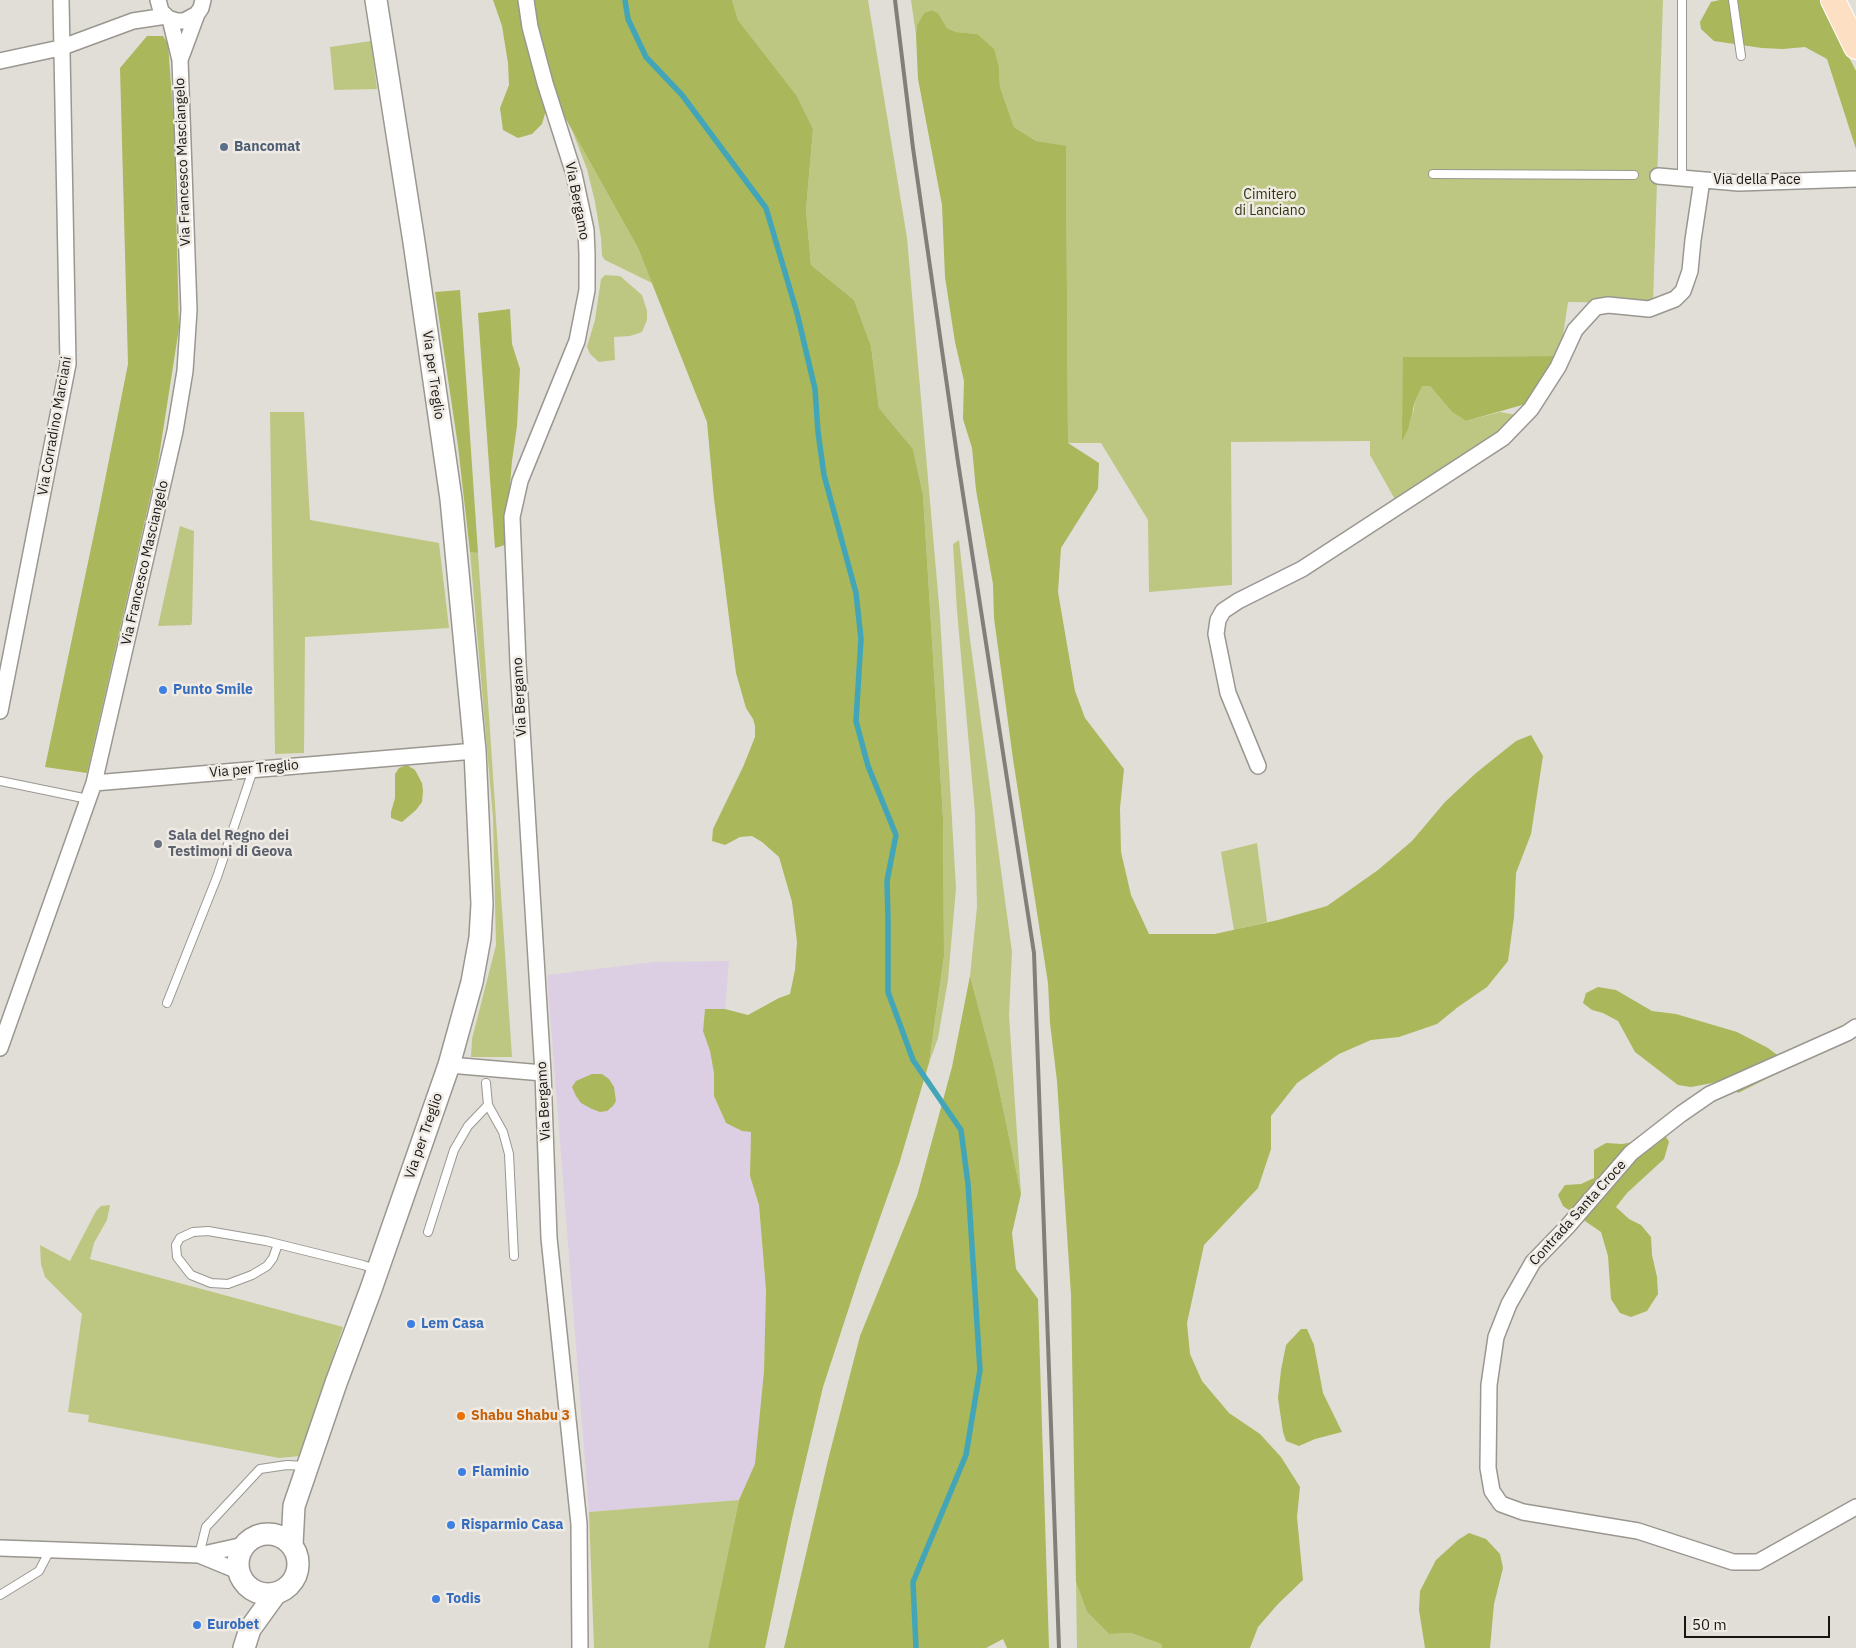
<!DOCTYPE html>
<style>
body{margin:0}
#map{position:relative;width:1856px;height:1648px;overflow:hidden;background:#e1ded7;font-family:"IBM Plex Sans",sans-serif}
canvas{display:block}
.scale{position:absolute;left:1684px;top:1616px;width:146px;height:22px;box-sizing:border-box;border:2px solid #171513;border-top:0;padding-left:6px;font-size:15px;line-height:18px;white-space:nowrap;color:#171513;-webkit-text-stroke:4px #efebe4;paint-order:stroke}
</style>
<div id="map">
<canvas width="1856" height="1648"></canvas>
<div class="scale">50 m</div>
</div>
<script>
const ctx = document.querySelector('canvas').getContext('2d');
ctx.lineJoin = 'round';
function paint(path, color) { ctx.fillStyle = color; ctx.fill(path, 'evenodd'); }
const shape = rows => new Path2D(rows.map(r => 'M' + r).join(''));
function stroke(path, color, width, dash) { ctx.strokeStyle = color; ctx.lineWidth = width; ctx.lineCap = dash ? 'butt' : 'round'; ctx.setLineDash(dash || []); ctx.stroke(path); }
function label(font, color, halo, rows, align = 'center') {
  ctx.font = font + ' "IBM Plex Sans",sans-serif'; ctx.lineWidth = 5; ctx.setLineDash([]); ctx.textBaseline = 'middle'; ctx.strokeStyle = halo; ctx.fillStyle = color; for (const [text, x, y, turn = 0] of rows) {
    ctx.save(); ctx.translate(x, y); ctx.rotate((+turn || 0) * Math.PI / 180); ctx.textAlign = isNaN(turn) ? turn : align; if (halo) ctx.strokeText(text, 0, 0); ctx.fillText(text, 0, 0); ctx.restore();
  }
}
const industrial = shape([
 [729,961,725,1009,705,1010,703,1031,710,1051,714,1073,714,1096,726,1123,742,1131,751,1132,750,1176,759,1205,766,1290,764,1371,756,1464,739,1500,589,1512,547,975,655,962]
]);
const green = shape([
 [732,0,868,0,907,238,940,616,956,888,948,980,938,1038,929,1063,944,956,943,818,923,495,913,449,879,408,871,346,854,300,811,265,806,210,813,129,797,96,738,20],
 [911,0,1663,0,1653,303,1568,302,1560,356,1403,357,1413,414,1415,401,1421,386,1430,386,1452,412,1466,421,1500,412,1523,416,1397,503,1370,455,1370,441,1231,442,1232,585,1149,592,1148,520,1101,443,1068,443,1066,147,1036,141,1014,127,1000,87,999,67,977,34,956,32,947,28,938,13,932,10,924,13,917,25,916,35],
 [371,41,377,89,334,90,330,47],
 [572,130,638,248,652,283,605,260,602,256,601,238,595,202,587,169],
 [605,275,620,276,642,295,647,311,647,320,642,332,630,336,614,337,615,360,599,362,590,354,587,347,595,320,601,279],
 [270,412,304,412,310,520,439,543,449,628,305,637,304,753,275,754],
 [180,526,194,531,192,622,191,625,158,626],
 [959,540,970,639,1012,952,1009,1015,1021,1194,995,1070,970,976,977,907,975,813,957,611,953,544],
 [470,552,478,553,512,1057,471,1057,472,1039,496,945,493,818],
 [1257,843,1267,922,1234,930,1221,852],
 [110,1205,107,1220,94,1243,90,1259,343,1327,300,1456,279,1458,88,1422,89,1415,68,1412,82,1314,45,1277,41,1264,40,1245,70,1261,96,1211,101,1206],
 [739,1500,708,1648,594,1648,589,1512],
 [1076,1582,1087,1612,1109,1634,1131,1633,1161,1644,1162,1648,1077,1648]
]);
const forest = shape([
 [493,0,732,0,738,20,797,96,813,129,806,210,811,265,854,300,871,346,879,408,913,449,923,495,943,818,944,956,929,1063,899,1164,860,1274,823,1387,792,1519,765,1648,708,1648,739,1500,755,1464,764,1371,766,1290,759,1205,750,1176,751,1132,742,1131,726,1123,714,1096,714,1073,710,1051,703,1031,705,1009,725,1009,748,1015,779,998,790,994,795,970,797,942,792,902,779,857,762,842,752,836,740,837,725,845,712,841,713,829,743,767,755,737,755,726,753,719,746,708,736,673,714,499,707,422,638,248,558,105,548,103,542,124,532,134,518,138,503,130,500,108,509,85,508,63,502,26],
 [1720,0,1820,0,1856,71,1856,149,1827,59,1805,47,1783,49,1762,48,1714,41,1701,29,1700,22,1711,2],
 [932,10,938,13,947,28,956,32,977,34,994,49,999,67,1000,87,1014,127,1036,141,1066,146,1068,443,1099,463,1098,489,1061,548,1058,592,1075,691,1085,718,1124,769,1120,808,1121,852,1131,895,1149,934,1215,934,1278,920,1327,906,1378,870,1412,841,1445,802,1476,773,1516,741,1531,735,1543,756,1531,834,1516,873,1514,917,1508,961,1487,987,1458,1007,1437,1024,1399,1037,1371,1040,1339,1054,1297,1083,1271,1116,1271,1149,1258,1188,1204,1245,1187,1323,1190,1354,1202,1381,1229,1413,1260,1434,1281,1457,1300,1487,1297,1517,1303,1580,1278,1604,1258,1627,1250,1648,1162,1648,1161,1644,1131,1633,1109,1634,1087,1612,1076,1582,1071,1295,1057,1081,1050,1023,1048,983,1013,759,994,618,993,584,976,490,972,448,963,419,964,381,955,342,945,277,942,205,918,79,916,35,917,25,924,13],
 [147,36,163,36,168,44,174,125,179,328,158,463,87,773,45,767,99,510,128,364,120,68],
 [460,290,478,553,470,552,458,446,435,292],
 [510,309,512,344,520,369,517,426,512,461,505,545,495,548,478,313],
 [1560,356,1529,403,1466,421,1452,412,1430,386,1422,386,1415,401,1408,429,1402,441,1403,357],
 [407,765,415,770,422,783,423,791,422,802,416,810,402,822,391,818,391,812,395,798,395,774,399,768],
 [970,976,995,1070,1021,1194,1012,1233,1016,1269,1038,1299,1049,1648,1007,1648,1003,1639,986,1648,784,1648,828,1460,860,1336,917,1196,952,1067],
 [1598,987,1616,990,1652,1011,1676,1014,1737,1032,1768,1048,1792,1066,1738,1093,1728,1080,1691,1087,1678,1085,1635,1052,1618,1021,1603,1013,1592,1010,1583,1003,1586,993],
 [592,1074,602,1074,609,1079,614,1087,616,1101,613,1106,607,1111,600,1112,592,1109,581,1103,576,1096,572,1087,576,1081],
 [1664,1133,1669,1142,1664,1159,1627,1193,1616,1207,1629,1219,1641,1225,1651,1237,1652,1255,1657,1277,1658,1294,1647,1311,1631,1317,1620,1313,1611,1299,1608,1256,1601,1232,1563,1206,1558,1195,1565,1185,1581,1184,1594,1178,1594,1150,1606,1143,1622,1144,1639,1141],
 [1301,1329,1307,1329,1314,1345,1323,1393,1342,1432,1315,1439,1299,1446,1286,1441,1283,1432,1278,1398,1281,1370,1286,1345],
 [1469,1533,1486,1539,1500,1554,1503,1568,1494,1604,1490,1648,1425,1648,1419,1610,1420,1591,1436,1560,1458,1540]
]);
const stream = shape([
 [625,0,628,19,646,57,682,95,766,208,797,313,815,389,818,432,824,475,856,593,861,639,856,721,868,766,896,835,887,881,888,918,888,992,913,1060,961,1130,968,1184,980,1370,966,1455,913,1582,916,1648]
]);
const lane = shape([
 [1682,0,1682,178],
 [1733,0,1741,56],
 [1433,174,1634,175],
 [0,781,88,799],
 [167,1003,217,877,253,770],
 [486,1083,488,1105,503,1132,509,1154,514,1256],
 [428,1232,454,1150,468,1126,488,1105],
 [278,1244,273,1258,267,1266,252,1275,228,1284,211,1283,191,1275,177,1257,176,1245,180,1238,193,1232,208,1231,266,1241,363,1265,375,1269],
 [199,1555,206,1527,260,1469,287,1465,306,1466],
 [0,1595,39,1571,50,1550]
]);
const street = shape([
 [158,0,161,11,168,18,177,21,184,21,197,14,201,8,203,0],
 [526,0,530,27,545,83,574,174,586,230,587,254,587,290,577,341,520,481,512,517,518,663,543,1073,549,1238,579,1524,580,1648],
 [180,60,197,14],
 [0,61,60,48,133,21,166,16],
 [1658,176,1739,183,1856,179],
 [0,711,68,364,61,0],
 [1258,766,1228,693,1216,634,1218,620,1223,611,1238,601,1302,569,1503,438,1531,409,1558,367,1575,330,1596,307,1608,305,1649,309,1675,299,1683,291,1690,271,1693,240,1702,180],
 [94,783,475,751],
 [1856,1027,1847,1033,1710,1094,1681,1114,1631,1153,1567,1227,1533,1262,1509,1304,1496,1337,1489,1385,1488,1468,1492,1491,1501,1504,1523,1512,1638,1531,1733,1562,1758,1562,1856,1507],
 [0,1048,94,783,175,431,185,371,189,310,180,60,170,19],
 [449,1065,543,1073],
 [0,1548,199,1555,244,1545],
 [199,1555,238,1571]
]);
const secondary = shape([
 '238 1564a30 30 0 1 1 60 0a30 30 0 1 1-60 0Z',
 [292,1545,294,1506,336,1383,371,1289,449,1065,472,982,480,938,482,904,475,751,451,499,414,242,376,0],
 [244,1648,250,1629,276,1593]
]);
const primary = shape([
 [1833,0,1856,47]
]);
const rail = shape([
 [895,0,913,148,958,462,1034,953,1059,1648]
]);
const markers = [
 [224,147,5,"#5c6f8a"],
 [163,690,5,"#3f7fe0"],
 [158,844,5,"#6b7280"],
 [411,1324,5,"#3f7fe0"],
 [461,1416,5,"#e8710a"],
 [462,1472,5,"#3f7fe0"],
 [451,1525,5,"#3f7fe0"],
 [436,1599,5,"#3f7fe0"],
 [197,1625,5,"#3f7fe0"]
];
const serviceNames = [
 ["Bancomat",234,147]
];
const streetNames = [
 ["Via Francesco Masciangelo",183,162,-92],
 ["Via della Pace",1757,180],
 ["Via Bergamo",577,201,79],
 ["Via per Treglio",433,375,82],
 ["Via Corradino Marciani",55,426,-80],
 ["Via Francesco Masciangelo",145,563,-77],
 ["Via Bergamo",520,697,-93],
 ["Via per Treglio",254,769,-5],
 ["Via Bergamo",544,1101,-93],
 ["Via per Treglio",424,1136,-71],
 ["Contrada Santa Croce",1578,1213,-48]
];
const parkNames = [
 ["Cimitero",1270,195],
 ["di Lanciano",1270,211]
];
const shopNames = [
 ["Punto Smile",173,690],
 ["Lem Casa",421,1324],
 ["Flaminio",472,1472],
 ["Risparmio Casa",461,1525],
 ["Todis",446,1599],
 ["Eurobet",207,1625]
];
const worshipNames = [
 ["Sala del Regno dei",168,836],
 ["Testimoni di Geova",168,852]
];
const foodNames = [
 ["Shabu Shabu 3",471,1416]
];
paint(industrial, '#dccfe3');
paint(green, '#bdc781');
paint(forest, '#aab75a');
stroke(stream, '#43a6b8', 5.5);
stroke(lane, '#9a9790', 10);
stroke(street, '#9a9790', 18);
stroke(secondary, '#9a9790', 24);
stroke(primary, '#fff', 26);
stroke(lane, '#fff', 8);
stroke(street, '#fff', 15);
stroke(secondary, '#fff', 21);
stroke(primary, '#fde0c4', 24);
stroke(rail, '#827f7b', 4);
for (const [x, y, r, color] of markers) { const dot = new Path2D(); dot.arc(x, y, r, 0, 2 * Math.PI); ctx.fillStyle = color; ctx.fill(dot); stroke(dot, '#efebe4', 2); }
label('bold 14px', '#4e5e75', '#efebe4', serviceNames, 'left');
label('14px', '#171513', '#efebe4', streetNames);
label('14px', '#31350e', '#efebe4', parkNames);
label('bold 14px', '#366cbe', '#efebe4', shopNames, 'left');
label('bold 14px', '#5b616d', '#efebe4', worshipNames, 'left');
label('bold 14px', '#c56008', '#efebe4', foodNames, 'left');
</script>
